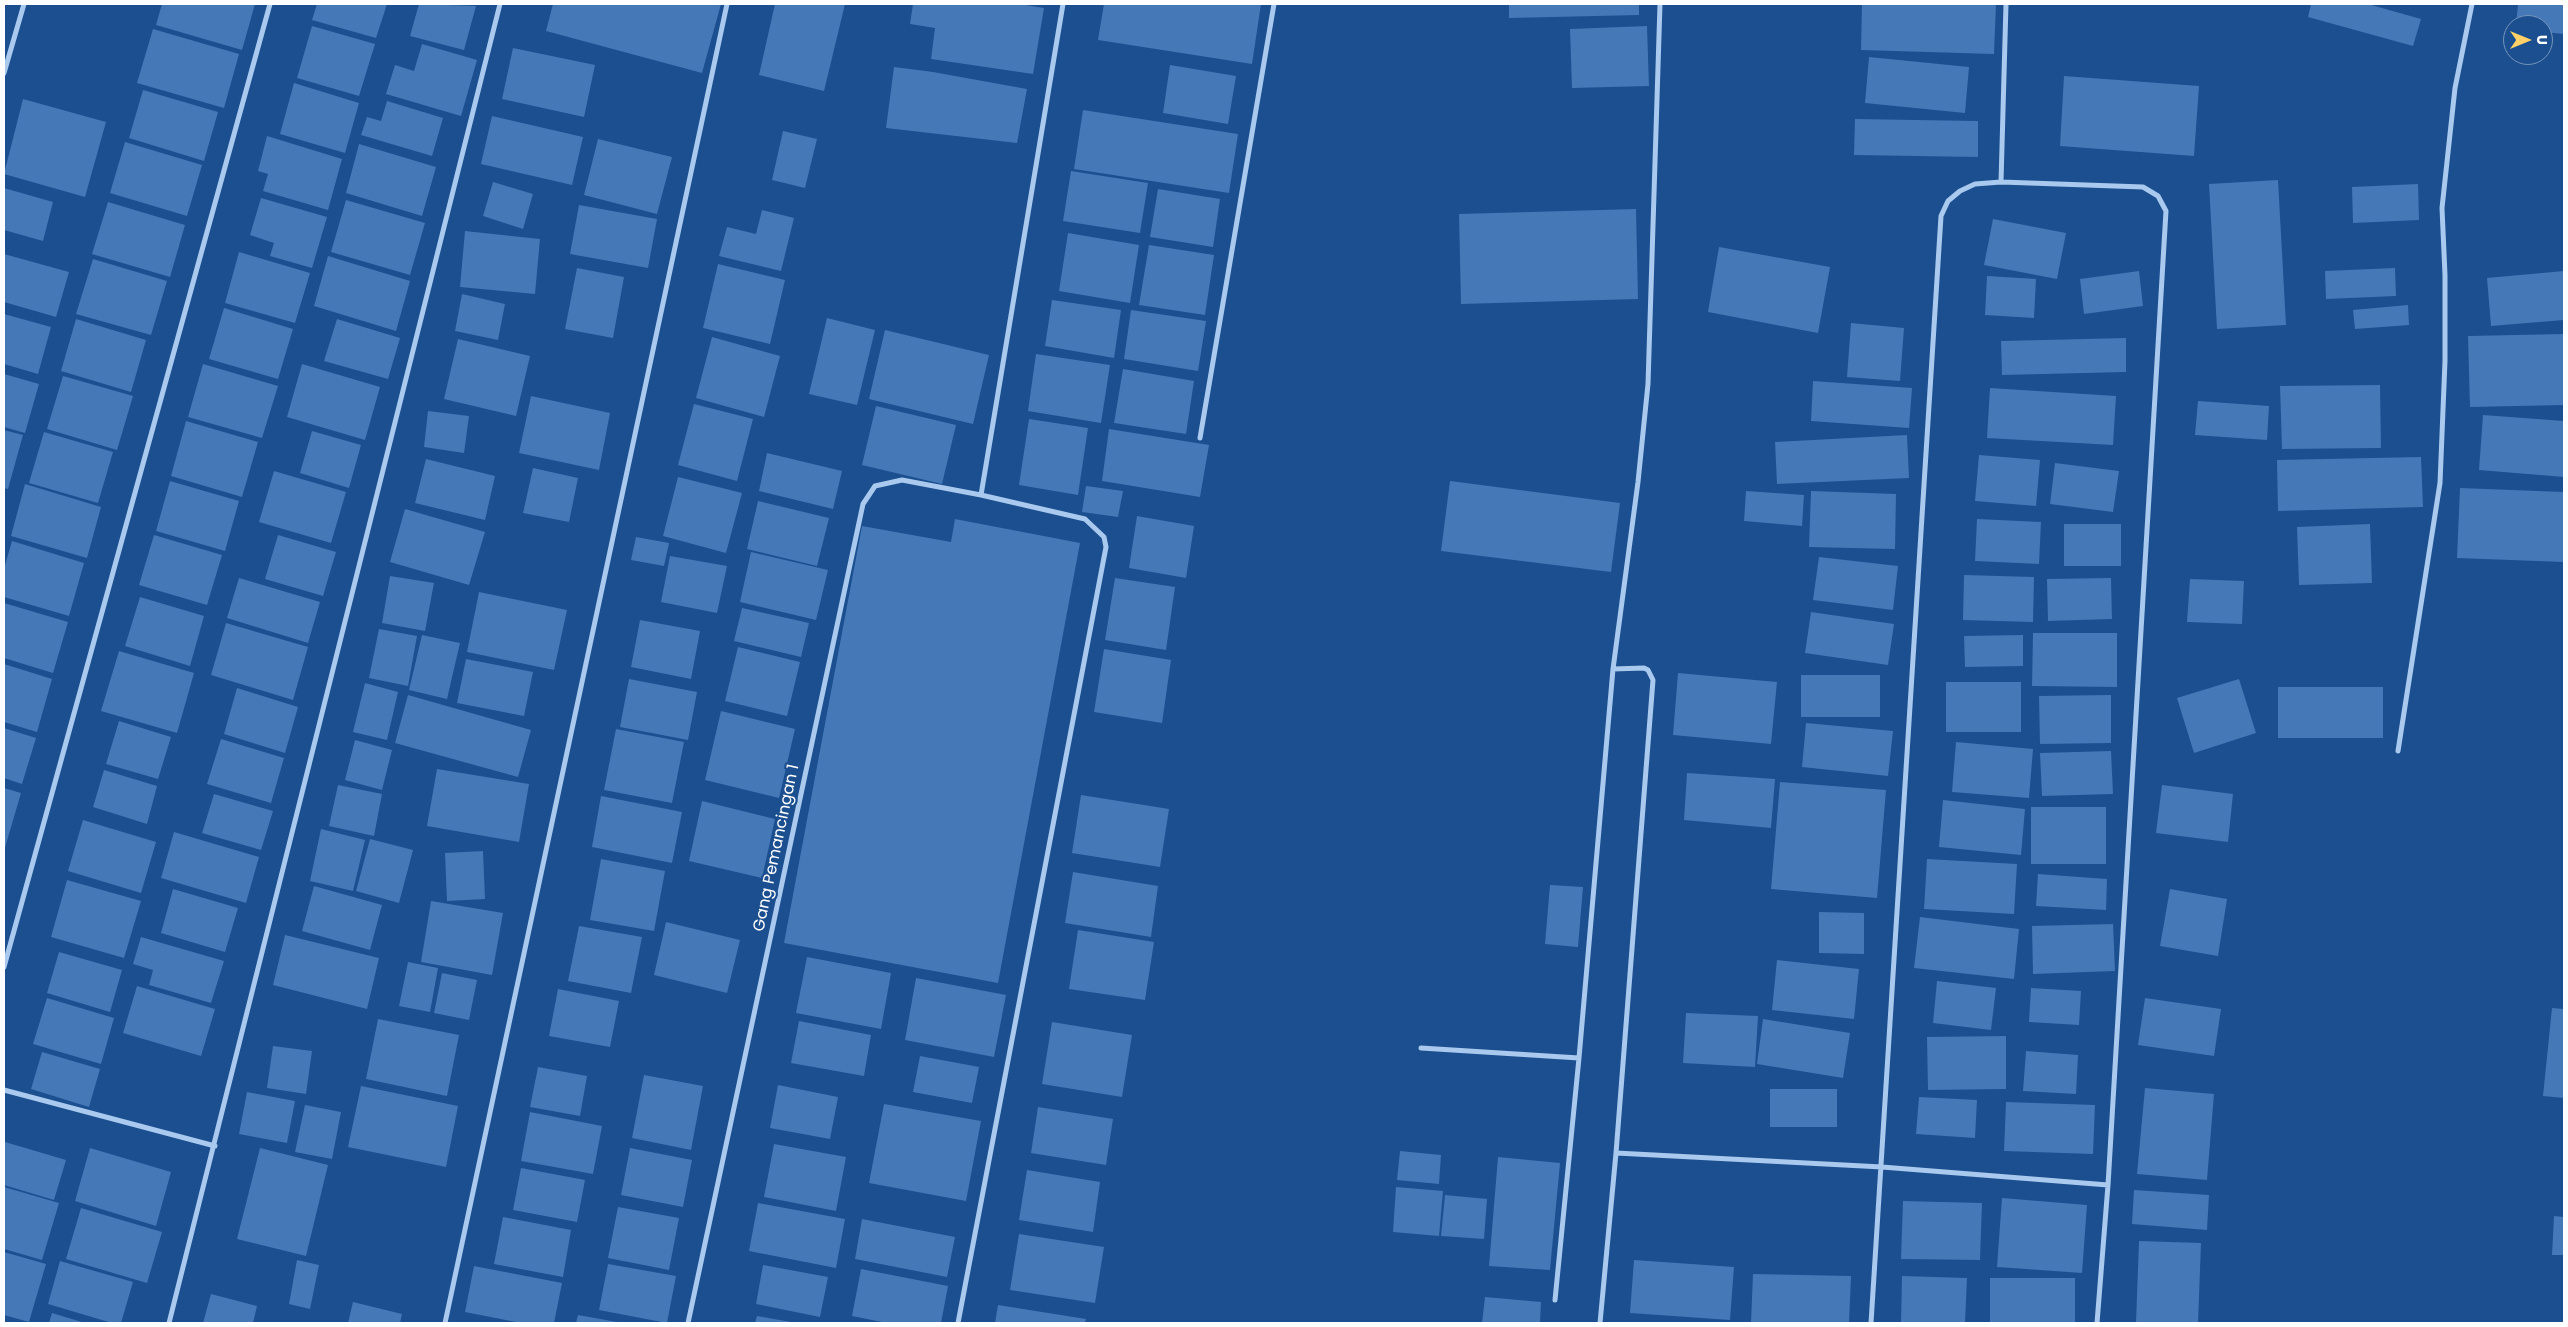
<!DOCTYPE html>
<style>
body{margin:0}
#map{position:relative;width:2568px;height:1327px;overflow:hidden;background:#1b4f8f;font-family:Poppins,sans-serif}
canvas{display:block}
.frame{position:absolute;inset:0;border:5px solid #fff;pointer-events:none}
.north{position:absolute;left:2503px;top:15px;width:50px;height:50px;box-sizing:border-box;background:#1b4f8f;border:1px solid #7695bc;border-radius:50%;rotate:90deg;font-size:14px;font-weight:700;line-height:20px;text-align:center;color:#fff}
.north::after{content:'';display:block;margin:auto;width:18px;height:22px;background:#ffd166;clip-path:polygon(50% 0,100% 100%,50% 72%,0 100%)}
</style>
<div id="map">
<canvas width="2568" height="1327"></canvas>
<div class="frame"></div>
<div class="north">U</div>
</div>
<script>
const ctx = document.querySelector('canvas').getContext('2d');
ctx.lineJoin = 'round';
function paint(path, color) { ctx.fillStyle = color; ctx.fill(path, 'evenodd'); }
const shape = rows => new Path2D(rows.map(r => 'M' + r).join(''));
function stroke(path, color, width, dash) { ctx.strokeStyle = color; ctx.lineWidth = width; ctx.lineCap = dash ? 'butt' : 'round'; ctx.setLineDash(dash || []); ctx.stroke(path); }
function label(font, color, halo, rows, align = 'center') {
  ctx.font = font + ' Poppins,sans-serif'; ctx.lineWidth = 4.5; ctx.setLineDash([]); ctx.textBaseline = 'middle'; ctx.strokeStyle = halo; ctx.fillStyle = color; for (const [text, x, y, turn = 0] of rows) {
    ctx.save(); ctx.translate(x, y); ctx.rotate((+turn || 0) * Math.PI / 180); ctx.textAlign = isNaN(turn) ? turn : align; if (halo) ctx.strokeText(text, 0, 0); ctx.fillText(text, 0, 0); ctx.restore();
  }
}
const building = shape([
 [162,4,255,4,242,50,156,25],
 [317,4,387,4,376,38,312,20],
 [419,4,476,6,464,50,410,36],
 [553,4,721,4,702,73,546,31],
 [775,4,845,4,824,91,759,75],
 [913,4,1019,4,1044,8,1033,74,931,59,935,28,910,24],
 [1104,4,1261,4,1252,64,1098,40],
 [1509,4,1639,4,1639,15,1509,18],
 [1862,4,1996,4,1994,54,1861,50],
 [2311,4,2368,4,2421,19,2413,46,2308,17],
 [2518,4,2564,4,2564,34,2543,32,2543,25,2516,25],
 [312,26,375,44,359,96,297,78],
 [1647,26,1649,86,1572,88,1570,29],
 [153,29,239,54,224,108,137,83],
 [422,44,477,60,461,116,386,94,395,65,414,71],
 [513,48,595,65,584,117,502,99],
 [1869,57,1969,67,1965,113,1865,103],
 [1170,65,1236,76,1228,124,1163,113],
 [894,67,933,72,1027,89,1017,143,886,128],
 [2064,76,2199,86,2194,156,2060,146],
 [294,83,359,103,345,153,280,134],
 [143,90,218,112,204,161,129,138],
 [23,99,106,122,85,197,4,174],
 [387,101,443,118,432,156,361,135,367,117,381,121],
 [1083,110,1238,134,1229,193,1074,169],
 [492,116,583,137,572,185,481,164],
 [1855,119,1978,121,1978,157,1854,155],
 [783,131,817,139,805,188,772,180],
 [267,136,342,159,328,210,263,191,268,174,258,171],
 [598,139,672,157,657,214,584,195],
 [125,142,202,165,187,216,110,193],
 [359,144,436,167,422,216,346,193],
 [1071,171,1148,183,1140,233,1063,221],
 [2278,180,2286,325,2217,329,2209,184],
 [493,182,533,194,523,229,483,216],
 [2418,184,2419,220,2353,223,2352,187],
 [4,188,53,202,43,241,4,230],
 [1158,189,1220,199,1213,247,1150,237],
 [261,198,327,217,312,268,270,256,274,243,250,235],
 [346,200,425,223,410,275,331,252],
 [108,202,185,225,170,277,92,254],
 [579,205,657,219,648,268,570,254],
 [1636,209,1638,299,1461,304,1459,214],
 [762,210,794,218,781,271,719,256,727,227,756,234],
 [1993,219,2066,233,2057,279,1984,265],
 [465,231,540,239,535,294,460,287],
 [1068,233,1139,245,1130,303,1059,291],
 [1149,245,1214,255,1205,315,1139,305],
 [1719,247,1830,267,1818,333,1708,312],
 [239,252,310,273,295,323,225,303],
 [4,254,69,272,56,317,4,302],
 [328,256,410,281,396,331,314,306],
 [93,259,167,281,151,335,76,314],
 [718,264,785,280,770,344,703,328],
 [577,268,624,277,613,338,565,329],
 [2395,268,2396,296,2326,299,2325,271],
 [2139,271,2143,306,2084,314,2080,279],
 [2564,271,2564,320,2491,326,2487,278],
 [1987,276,2036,279,2034,318,1985,315],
 [462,294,505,304,498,340,455,331],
 [1052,300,1121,310,1114,358,1045,346],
 [2408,305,2409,325,2355,329,2353,310],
 [224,308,293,329,278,379,209,359],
 [1131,310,1206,321,1198,371,1124,359],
 [4,314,51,327,38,374,4,364],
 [827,318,875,330,857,405,809,394],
 [76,319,146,340,131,392,61,371],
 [337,319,400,338,388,379,324,361],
 [1851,323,1904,328,1900,381,1847,377],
 [885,330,989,355,973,424,869,399],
 [2564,334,2564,405,2470,407,2468,336],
 [712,337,780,356,764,417,696,398],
 [2126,338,2126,372,2002,375,2001,341],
 [458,339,530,356,516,416,444,399],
 [1036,354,1110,365,1101,423,1028,411],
 [203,364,278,386,262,438,188,417],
 [302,364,380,387,365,440,287,417],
 [1123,369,1194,381,1186,434,1114,423],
 [4,374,39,384,25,433,4,427],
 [63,376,133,396,117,450,47,429],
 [1813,381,1912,388,1909,428,1811,421],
 [2380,385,2381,448,2282,449,2280,386],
 [1990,388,2116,396,2113,445,1987,438],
 [531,396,610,413,599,470,519,453],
 [2198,401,2269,406,2267,440,2195,435],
 [694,404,753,419,737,481,678,465],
 [876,406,956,425,942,484,862,465],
 [428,411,469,416,464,453,424,447],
 [2483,415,2564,421,2564,477,2479,470],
 [1029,419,1088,428,1078,495,1019,485],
 [186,421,258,442,242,497,171,476],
 [1109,429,1209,445,1200,497,1102,481],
 [4,430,23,435,8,489,4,488],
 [312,431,361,445,349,488,300,473],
 [44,432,113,452,98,503,29,483],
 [1907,435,1909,478,1777,484,1775,442],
 [767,453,842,471,833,509,759,491],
 [1979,455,2040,460,2036,506,1975,501],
 [2421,457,2423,507,2278,511,2277,460],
 [426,459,495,476,485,520,415,503],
 [2055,463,2119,471,2113,512,2050,504],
 [533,468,578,478,569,522,523,513],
 [274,471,346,492,331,543,259,522],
 [678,477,742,493,726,553,663,536],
 [170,481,239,501,225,551,156,531],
 [1450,481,1620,503,1611,572,1441,551],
 [25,484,101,507,87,558,11,536],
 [1086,486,1123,491,1118,517,1082,512],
 [2460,488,2564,492,2564,562,2457,558],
 [1746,491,1804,495,1802,526,1744,521],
 [1811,491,1896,494,1895,549,1809,547],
 [758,501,829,518,817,566,747,549],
 [405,509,485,532,469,585,390,562],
 [1137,516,1194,526,1186,578,1129,568],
 [955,519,1080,543,998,983,784,943,862,526,951,542],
 [1977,519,2041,522,2039,564,1975,561],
 [2064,524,2121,524,2121,566,2064,566],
 [2370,524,2372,583,2299,585,2297,527],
 [154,535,222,555,207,605,139,585],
 [278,535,336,552,323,596,265,579],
 [636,537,669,543,664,566,631,560],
 [12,541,84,563,69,616,4,597,4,569],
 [751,552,828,570,816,620,740,602],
 [670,556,727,566,717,613,661,602],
 [1819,557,1898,566,1893,610,1813,600],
 [1964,575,2034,577,2033,622,1963,620],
 [390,576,434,583,425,631,382,623],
 [239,578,320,602,308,643,227,618],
 [1115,578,1175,587,1166,650,1105,640],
 [2111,578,2112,619,2048,621,2047,579],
 [2190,579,2244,581,2242,624,2187,622],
 [479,592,567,610,554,670,467,652],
 [140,597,204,616,190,666,125,646],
 [4,603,68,622,53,673,4,658],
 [742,608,809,623,801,657,734,641],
 [1811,612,1894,624,1888,665,1805,653],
 [640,620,700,631,691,679,631,667],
 [226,623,308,647,293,700,211,675],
 [379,629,417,636,408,686,369,678],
 [2033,633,2117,633,2117,687,2032,686],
 [422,635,460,643,447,699,409,690],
 [2023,635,2023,666,1965,667,1964,636],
 [738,647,800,662,787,716,725,701],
 [1104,649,1171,660,1162,723,1094,712],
 [119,651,194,673,177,733,101,711],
 [466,659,533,672,524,716,457,703],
 [4,664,52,679,37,732,4,722],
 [1678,673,1777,682,1771,744,1673,735],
 [1801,675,1880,675,1880,717,1801,717],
 [629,679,697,692,688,740,620,727],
 [2239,679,2256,733,2194,753,2177,698],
 [1946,682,2021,682,2021,732,1946,732],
 [365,683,398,692,387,740,353,732],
 [2278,687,2383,687,2383,738,2278,738],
 [237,688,298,707,285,753,224,734],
 [408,695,531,730,518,777,395,743],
 [2111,695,2111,743,2040,744,2039,696],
 [721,711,795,729,779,798,705,780],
 [119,721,171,737,158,779,106,764],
 [1806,723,1893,731,1888,776,1802,767],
 [4,728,36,738,22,784,4,778],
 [616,729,684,742,672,803,604,790],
 [221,739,284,758,271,803,207,784],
 [355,740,392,750,382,790,345,780],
 [1956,742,2033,749,2029,798,1952,792],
 [2111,751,2113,794,2042,796,2040,753],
 [437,769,529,784,519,842,427,826],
 [104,770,157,786,147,824,93,807],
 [1687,773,1775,779,1771,828,1684,820],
 [1780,782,1886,790,1877,898,1771,889],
 [338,785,382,794,374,836,329,826],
 [2162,785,2233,794,2228,842,2156,833],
 [4,788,21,793,4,851],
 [214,794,273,811,261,850,202,833],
 [1081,795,1169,809,1160,867,1072,853],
 [601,796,682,812,672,863,592,847],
 [1943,800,2025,809,2021,855,1939,847],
 [702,801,775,819,762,878,689,861],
 [2031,807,2106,807,2106,864,2031,864],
 [83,820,156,842,141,893,68,871],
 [321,829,365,840,353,891,310,881],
 [174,832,259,857,246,903,161,878],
 [370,839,413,850,399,903,356,891],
 [483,851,485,899,447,901,445,853],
 [601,859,665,871,654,931,590,920],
 [1927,859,2017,864,2014,914,1924,909],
 [1073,872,1158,886,1151,937,1065,923],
 [2038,874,2107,879,2106,910,2036,906],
 [67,880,141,901,124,958,51,937],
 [1550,885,1583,887,1578,947,1545,944],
 [314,886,382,905,370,950,302,931],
 [173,889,238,908,225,952,161,933],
 [2170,889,2227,899,2218,956,2160,946],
 [431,901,503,913,492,975,421,962],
 [1819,912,1864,913,1864,954,1819,953],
 [1920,917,2019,929,2014,979,1914,968],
 [666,922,740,940,727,993,654,975],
 [2113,924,2115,971,2033,974,2032,926],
 [579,926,642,937,631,993,568,981],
 [1078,930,1154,942,1145,1000,1069,989],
 [285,935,379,958,367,1009,273,985],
 [141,937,224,961,211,1003,149,985,153,970,133,964],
 [59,952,122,970,110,1012,47,993],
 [807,957,891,973,881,1029,796,1013],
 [1777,960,1859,969,1854,1019,1772,1010],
 [408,962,438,968,430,1012,399,1006],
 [442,973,477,980,469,1020,434,1013],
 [916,978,1006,995,994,1057,905,1040],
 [1937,981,1996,988,1991,1030,1933,1023],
 [137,986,215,1009,201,1056,123,1033],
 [2031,988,2081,991,2079,1025,2029,1022],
 [558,989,619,1001,610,1047,549,1036],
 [47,998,114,1018,101,1064,33,1044],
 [2145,998,2221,1009,2214,1056,2138,1045],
 [2552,1008,2564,1009,2564,1098,2543,1096],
 [1686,1013,1758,1016,1755,1067,1683,1063],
 [378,1019,459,1035,447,1096,366,1079],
 [1763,1019,1850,1033,1843,1078,1757,1064],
 [799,1021,871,1035,864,1076,791,1063],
 [1052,1022,1132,1035,1122,1097,1042,1084],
 [2006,1036,2006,1089,1928,1090,1927,1037],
 [273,1046,312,1051,306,1094,267,1088],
 [2026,1051,2078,1055,2076,1094,2023,1091],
 [42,1052,100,1069,89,1107,31,1089],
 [920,1056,979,1067,972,1103,913,1092],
 [538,1067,587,1076,580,1116,530,1107],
 [644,1075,703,1086,691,1150,632,1138],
 [778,1085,838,1097,830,1139,770,1128],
 [361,1086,458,1106,446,1167,348,1147],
 [2145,1088,2214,1094,2207,1180,2137,1174],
 [1770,1089,1837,1089,1837,1127,1770,1127],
 [247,1092,295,1101,287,1143,239,1134],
 [1919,1097,1977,1100,1975,1138,1916,1134],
 [2006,1102,2095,1105,2093,1154,2004,1151],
 [884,1104,981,1121,966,1201,869,1183],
 [305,1105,341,1112,332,1159,295,1152],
 [1038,1107,1113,1119,1106,1165,1031,1153],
 [530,1112,602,1126,593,1174,521,1161],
 [5,1142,66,1160,54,1200,4,1185],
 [774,1144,846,1157,836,1211,764,1197],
 [90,1148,171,1172,156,1226,75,1201],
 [260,1148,328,1165,306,1256,237,1239],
 [630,1148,692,1160,683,1207,621,1195],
 [1400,1151,1441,1155,1439,1184,1397,1180],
 [1498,1157,1560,1163,1550,1270,1489,1266],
 [521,1168,585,1180,577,1222,513,1210],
 [1027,1170,1100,1182,1093,1232,1019,1220],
 [4,1187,59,1203,42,1260,4,1249],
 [1396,1187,1443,1191,1439,1236,1393,1232],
 [2134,1190,2209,1195,2207,1230,2132,1224],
 [1445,1195,1487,1199,1484,1239,1441,1236],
 [2002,1198,2087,1205,2082,1273,1997,1267],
 [1903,1201,1982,1203,1980,1260,1901,1259],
 [758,1203,845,1219,836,1268,749,1251],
 [618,1207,679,1218,669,1270,608,1258],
 [81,1208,162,1232,147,1283,66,1259],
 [2554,1216,2564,1217,2564,1255,2552,1255],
 [503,1217,571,1230,563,1277,494,1264],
 [862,1219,955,1237,947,1277,855,1259],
 [1019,1234,1104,1247,1095,1303,1010,1290],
 [2139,1241,2201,1243,2198,1323,2136,1323],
 [4,1252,46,1264,29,1322,4,1315],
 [297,1260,319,1265,310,1309,289,1304],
 [1634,1260,1734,1267,1730,1320,1630,1313],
 [60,1261,133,1282,121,1323,112,1323,48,1304],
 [608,1264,676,1276,667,1323,599,1310],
 [763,1265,828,1277,820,1317,756,1304],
 [474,1266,562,1283,554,1323,521,1323,465,1312],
 [861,1269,948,1286,941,1323,887,1323,852,1316],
 [1753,1274,1851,1276,1849,1323,1751,1323],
 [1902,1276,1967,1278,1965,1323,1901,1323],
 [1990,1278,2075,1278,2075,1323,1990,1323],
 [211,1294,257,1306,253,1323,203,1323],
 [1485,1297,1541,1302,1540,1323,1482,1323],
 [353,1302,402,1314,400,1323,348,1323],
 [998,1305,1086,1319,1085,1323,995,1323],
 [52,1313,85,1323,49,1323],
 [578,1315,617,1322,616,1323,576,1323],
 [757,1316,791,1322,791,1323,755,1323]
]);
const street = shape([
 [4,73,24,4],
 [2001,182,2006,4],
 [1200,438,1274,4],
 [981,495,1063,4],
 [1613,669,1638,482,1648,384,1660,4],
 [2398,751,2440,483,2445,361,2445,275,2442,208,2455,88,2472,4],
 [4,967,270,4],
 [1421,1048,1579,1058],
 [4,1090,215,1146],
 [1616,1153,1882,1167,2108,1185],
 [1555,1300,1579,1058,1613,669,1644,668,1648,670,1653,680,1616,1153,1600,1323],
 [169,1323,500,4],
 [445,1323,727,4],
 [688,1323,863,504,875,486,902,480,981,495,1085,519,1104,537,1106,547,958,1323],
 [1871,1323,1941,216,1948,201,1960,191,1975,184,2001,182,2143,187,2158,196,2166,211,2108,1185,2097,1323]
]);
const streetNames = [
 ["Gang Pemancingan 1",777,848,-78]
];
paint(building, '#4478b7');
stroke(street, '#a9c9ee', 5);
label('16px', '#fff', '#1b4f8f', streetNames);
</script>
